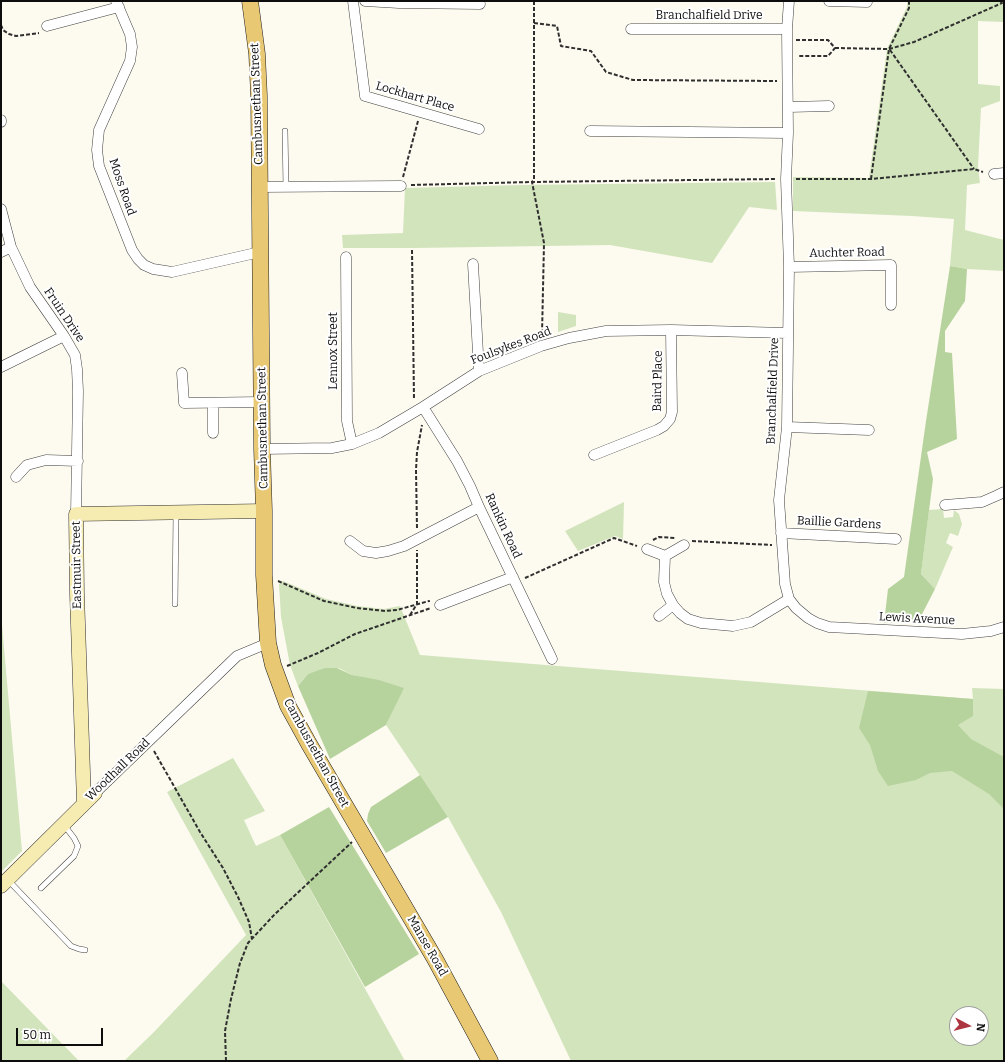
<!DOCTYPE html>
<style>
body{margin:0}
#map{position:relative;width:1005px;height:1062px;overflow:hidden;background:#fdfaef;font-family:Bitter,serif}
canvas{display:block}
.frame{position:absolute;inset:0;border:2px solid #0d0d0d;pointer-events:none}
.north{position:absolute;left:949px;top:1006px;width:40px;height:40px;box-sizing:border-box;background:#fff;border:1px solid #9e9e9e;border-radius:50%;rotate:97deg;font-size:11px;font-weight:700;line-height:16px;text-align:center;color:#0d0d0d}
.north::after{content:'';display:block;margin:auto;width:14px;height:18px;background:#ad353f;clip-path:polygon(50% 0,100% 100%,50% 72%,0 100%)}
.scale{position:absolute;left:16px;top:1028px;width:87px;height:18px;box-sizing:border-box;border:2px solid #0d0d0d;border-top:0;padding-left:5px;font-size:12px;line-height:14px;white-space:nowrap;color:#0d0d0d;-webkit-text-stroke:3px #fff;paint-order:stroke}
</style>
<div id="map">
<canvas width="1005" height="1062"></canvas>
<div class="frame"></div>
<div class="north">N</div>
<div class="scale">50 m</div>
</div>
<script>
const ctx = document.querySelector('canvas').getContext('2d');
ctx.lineJoin = 'round';
function paint(path, color) { ctx.fillStyle = color; ctx.fill(path, 'evenodd'); }
const shape = rows => new Path2D(rows.map(r => 'M' + r).join(''));
function stroke(path, color, width, dash) { ctx.strokeStyle = color; ctx.lineWidth = width; ctx.lineCap = dash ? 'butt' : 'round'; ctx.setLineDash(dash || []); ctx.stroke(path); }
function label(font, color, halo, rows, align = 'center') {
  ctx.font = font + ' Bitter,serif'; ctx.lineWidth = 4; ctx.setLineDash([]); ctx.textBaseline = 'middle'; ctx.strokeStyle = halo; ctx.fillStyle = color; for (const [text, x, y, turn = 0] of rows) {
    ctx.save(); ctx.translate(x, y); ctx.rotate((+turn || 0) * Math.PI / 180); ctx.textAlign = isNaN(turn) ? turn : align; if (halo) ctx.strokeText(text, 0, 0); ctx.fillText(text, 0, 0); ctx.restore();
  }
}
const green = shape([
 [907,1,1004,1,1004,22,978,21,978,84,1000,86,1000,101,981,108,978,167,980,183,967,185,965,230,1004,240,1004,271,967,269,950,266,954,219,912,216,793,211,793,177,869,178,887,49,907,7],
 [775,182,777,210,749,207,712,263,610,245,414,248,343,248,342,235,403,233,405,188,522,185],
 [558,312,576,315,576,326,558,332],
 [624,502,623,539,615,536,578,551,565,531],
 [943,509,944,518,953,517,954,510,959,514,962,524,958,536,950,533,946,543,953,547,935,589,921,574,929,510],
 [283,581,326,599,357,606,384,609,400,606,420,655,973,699,972,688,1004,689,1004,1061,571,1061,501,912,448,817,386,725,403,688,352,675,339,668,308,674,298,686,290,665,281,617,279,584],
 [957,1014,981,1014,981,1038,957,1038],
 [1,614,22,851,1,872],
 [233,758,265,811,244,820,256,846,280,835,405,1061,124,1061,154,1032,246,935,167,792],
 [1,981,79,1061,1,1061]
]);
const forest = shape([
 [950,266,967,269,965,301,945,331,945,352,952,353,957,439,927,452,933,479,921,574,935,589,918,622,884,623,888,589,904,577,926,421],
 [325,668,337,668,352,675,379,680,404,688,386,725,330,759,298,686,308,674],
 [868,691,973,699,973,716,958,725,971,739,1004,757,1004,809,989,794,952,771,930,773,916,780,888,786,878,771,870,745,859,728],
 [420,775,448,817,386,853,367,821,368,814,371,807],
 [329,807,419,954,365,987,280,835]
]);
const path = shape([
 [534,1,534,179,532,182,544,243,542,335],
 [534,23,557,26,561,46,591,51,606,72,633,80,777,81],
 [1,25,3,30,9,34,16,36,39,33],
 [796,40,828,40,835,48,828,56,798,56],
 [835,48,889,49,914,42,1002,3,999,1],
 [890,50,974,169],
 [403,177,418,121],
 [796,179,871,179,974,169,983,172],
 [871,179,889,49,909,8,909,1],
 [411,185,532,182,776,179],
 [412,250,414,399],
 [417,528,416,470,417,452,422,425],
 [653,540,659,537,676,538],
 [692,541,772,545],
 [525,578,614,538,637,546],
 [278,581,324,601,357,608,385,611,397,610,429,601,429,602],
 [410,615,417,604,417,550],
 [287,666,318,653,355,634,431,608],
 [154,751,200,832,223,868,238,897,249,922,252,939],
 [226,1061,225,1031,231,999,240,963,248,943,275,914,352,842]
]);
const lane = shape([
 [285,131,286,187],
 [175,604,176,514],
 [8,880,71,946,79,949,85,950],
 [41,888,74,856,78,846,74,838,64,825]
]);
const street = shape([
 [116,1,130,34,132,47,130,61,99,130,97,150,99,166,132,250,138,259,144,265,153,269,172,272,260,252],
 [353,1,365,96,479,129],
 [365,1,399,3,480,4],
 [789,1,787,29,788,133,786,179,789,267,787,427,779,500,785,584,789,599,796,608,808,618,817,623,829,627,962,634,991,631,1004,627],
 [829,1,867,2],
 [47,26,119,7],
 [631,29,787,29],
 [789,107,829,106],
 [1,120,1,122],
 [590,131,788,133],
 [994,174,1004,173],
 [259,187,401,186],
 [1,209,11,247,30,287,64,336,75,355,77,369,78,391,76,514],
 [1,252,11,247],
 [346,257,347,421,352,444],
 [473,264,479,371],
 [789,267,891,265,891,305],
 [1,367,64,336],
 [182,373,184,403,262,402],
 [213,403,213,433],
 [423,407,457,461,470,486,479,507,552,659],
 [787,427,869,430],
 [262,449,332,448,352,444,379,433,423,407,479,371,541,346,569,338,606,331,671,330,787,333],
 [594,455,657,430,664,426,670,419,672,412,671,330],
 [16,477,27,465,46,460,78,461],
 [945,505,982,502,998,495,1004,492],
 [781,533,896,539],
 [350,541,363,551,376,553,388,551,404,546,479,507],
 [684,545,665,556,664,582,667,594,673,605,680,613,688,619,701,623,733,626,751,622,789,599],
 [647,549,665,556],
 [440,605,513,577],
 [659,616,673,605],
 [95,793,237,656,268,643]
]);
const secondary = shape([
 [84,803,77,594,76,514,264,511],
 [1,886,95,793]
]);
const primary = shape([
 [250,1,257,54,259,96,262,449,264,511,264,575,268,643,273,665,288,706,309,744,435,959,490,1061]
]);
const streetNames = [
 ["Branchalfield Drive",709,16],
 ["Lockhart Place",415,97,16],
 ["Cambusnethan Street",257,104,-92],
 ["Moss Road",122,187,71],
 ["Auchter Road",847,253,-1],
 ["Fruin Drive",64,315,56],
 ["Foulsykes Road",511,346,-21],
 ["Lennox Street",334,351,-90],
 ["Baird Place",658,381,-89],
 ["Branchalfield Drive",773,391,-88],
 ["Cambusnethan Street",263,428,-91],
 ["Baillie Gardens",839,523,3],
 ["Rankin Road",503,526,65],
 ["Eastmuir Street",77,565,-91],
 ["Lewis Avenue",917,619,3],
 ["Cambusnethan Street",316,753,61],
 ["Woodhall Road",118,770,-44],
 ["Manse Road",427,946,60]
];
paint(green, '#d2e4bc');
paint(forest, '#b7d39d');
stroke(lane, '#404040', 6);
stroke(street, '#404040', 11);
stroke(secondary, '#2f2f2f', 15);
stroke(primary, '#1e1e1e', 17);
stroke(path, '#2f2f2f', 2, [4, 2]);
stroke(lane, '#fff', 5);
stroke(street, '#fff', 10);
stroke(secondary, '#f6ecb1', 14);
stroke(primary, '#e9c873', 16);
label('12px', '#0d0d0d', '#fff', streetNames);
</script>
